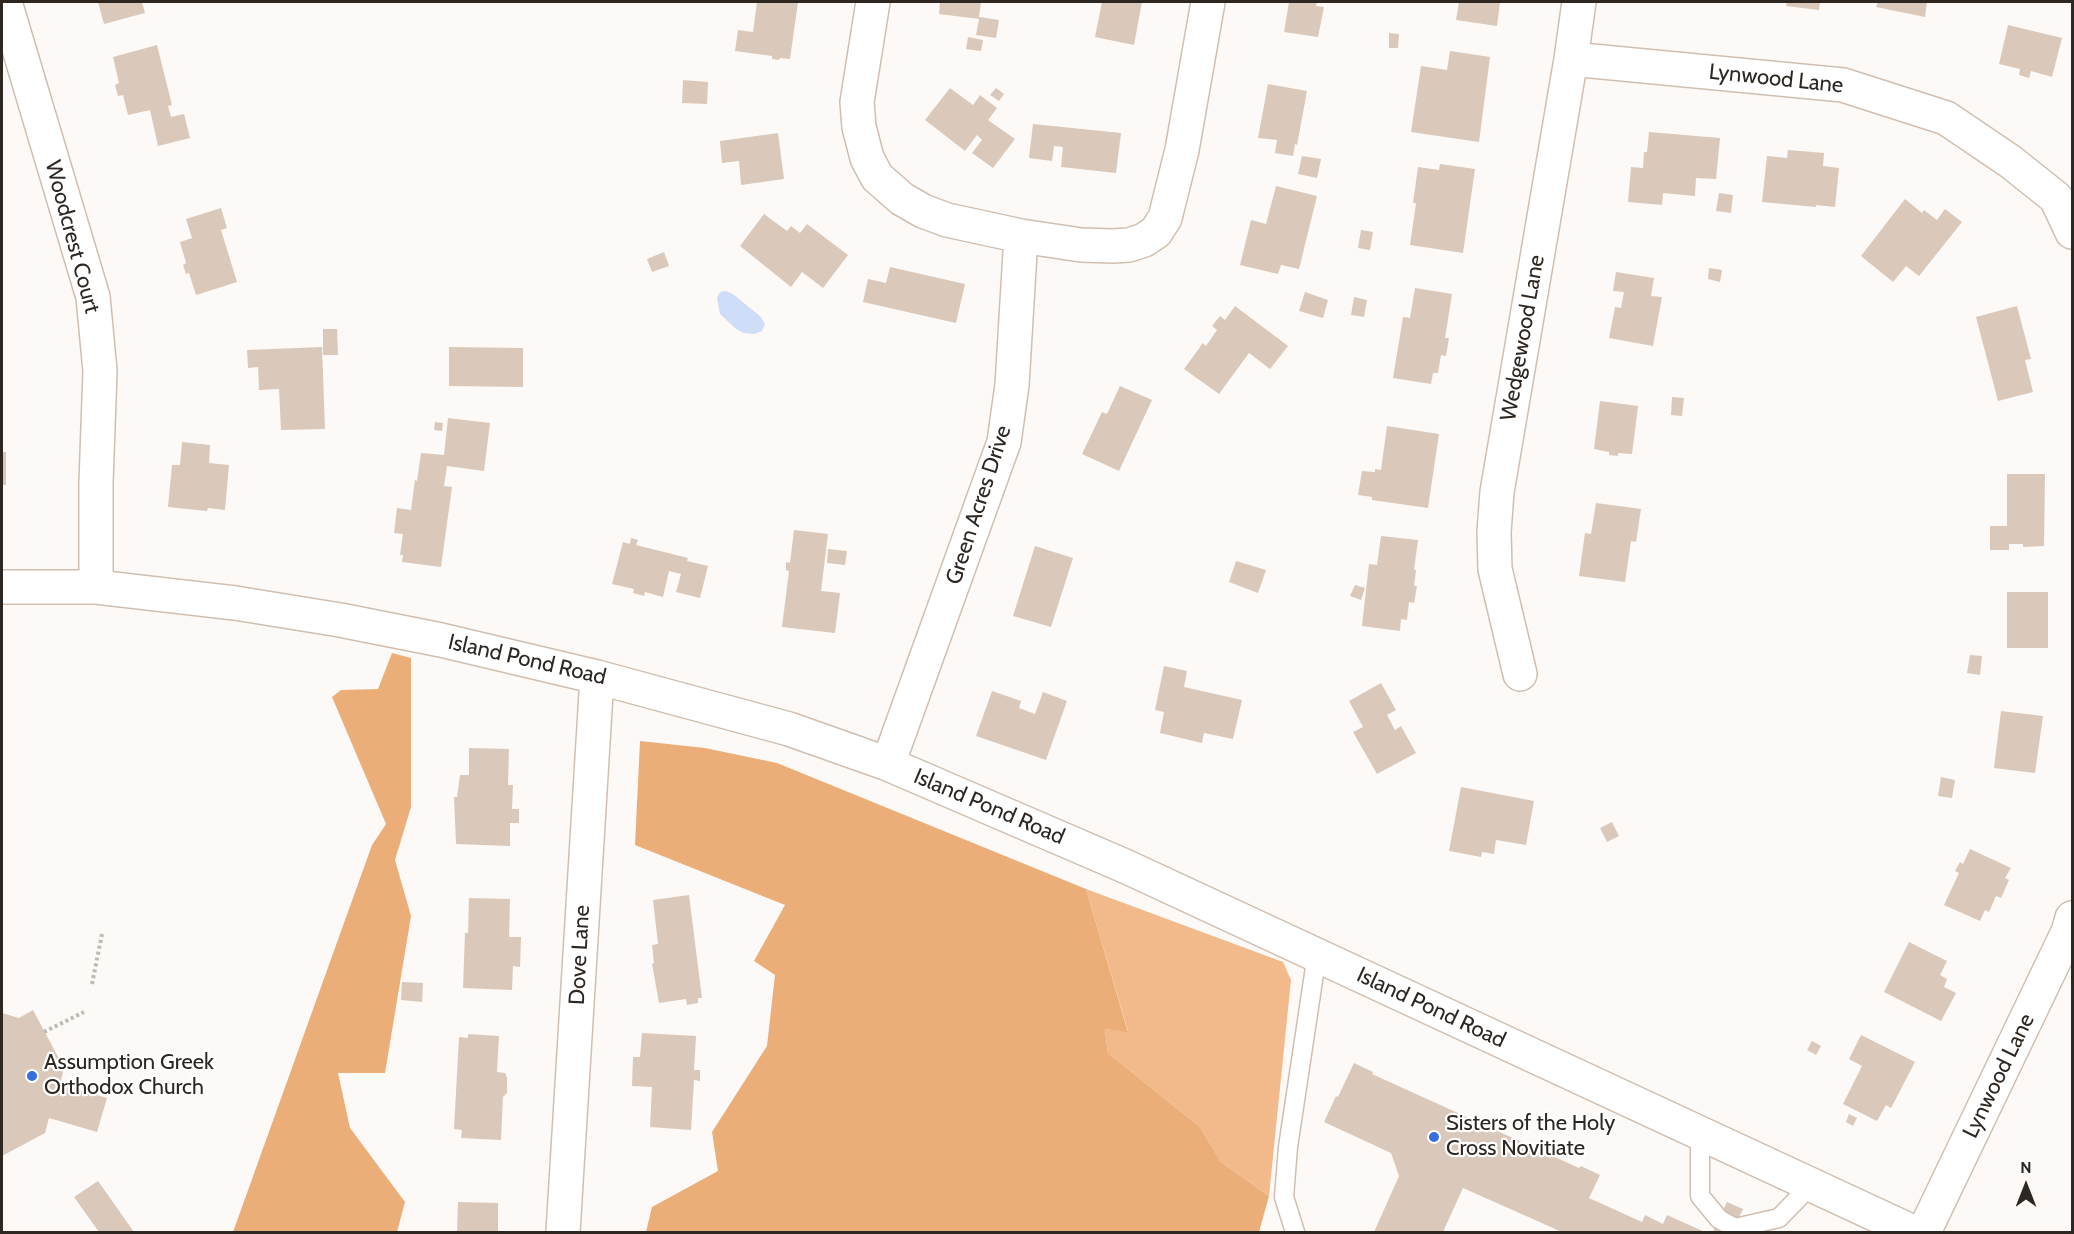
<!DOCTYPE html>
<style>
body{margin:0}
#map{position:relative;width:2074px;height:1234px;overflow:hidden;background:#fcf9f6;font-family:Cabin,sans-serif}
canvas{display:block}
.frame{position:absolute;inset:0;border:3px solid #2d2621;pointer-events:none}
.north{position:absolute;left:1996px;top:1156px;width:60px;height:60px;-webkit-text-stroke:4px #fff;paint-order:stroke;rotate:0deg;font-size:16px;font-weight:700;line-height:24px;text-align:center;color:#2d2621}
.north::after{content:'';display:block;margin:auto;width:21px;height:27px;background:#2d2621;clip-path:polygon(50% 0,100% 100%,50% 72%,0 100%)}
</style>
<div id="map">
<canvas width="2074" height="1234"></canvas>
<div class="frame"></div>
<div class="north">N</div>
</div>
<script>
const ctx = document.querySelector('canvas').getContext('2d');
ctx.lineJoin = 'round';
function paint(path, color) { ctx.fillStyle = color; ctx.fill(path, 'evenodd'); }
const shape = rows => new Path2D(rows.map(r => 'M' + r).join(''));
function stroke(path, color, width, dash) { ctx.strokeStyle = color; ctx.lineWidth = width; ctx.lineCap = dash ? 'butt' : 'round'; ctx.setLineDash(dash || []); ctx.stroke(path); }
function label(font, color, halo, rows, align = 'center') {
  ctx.font = font + ' Cabin,sans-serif'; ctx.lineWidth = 4.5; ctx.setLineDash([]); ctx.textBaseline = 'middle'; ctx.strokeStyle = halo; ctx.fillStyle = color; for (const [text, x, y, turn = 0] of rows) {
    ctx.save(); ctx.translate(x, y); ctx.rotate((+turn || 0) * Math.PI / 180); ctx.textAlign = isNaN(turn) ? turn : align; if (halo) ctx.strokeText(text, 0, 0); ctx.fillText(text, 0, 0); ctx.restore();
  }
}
const green = shape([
 [1086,889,1283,962,1291,980,1269,1196,1221,1162,1200,1127,1108,1053,1105,1029,1128,1031]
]);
const forest = shape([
 [392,653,411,658,411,807,395,860,411,916,385,1073,338,1073,350,1128,405,1202,397,1232,233,1232,372,845,386,824,332,697,341,690,378,689],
 [640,741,705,748,777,763,1086,889,1128,1032,1105,1029,1108,1053,1200,1127,1221,1162,1269,1196,1259,1232,646,1232,652,1207,718,1171,712,1132,767,1046,775,975,754,961,785,905,635,845]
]);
const water = shape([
 [726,291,733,294,761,317,765,324,762,331,755,334,743,333,735,328,720,314,717,298,720,292]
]);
const building = shape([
 [98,2,142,2,145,13,104,24],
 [757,2,798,2,790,59,780,58,779,60,772,59,772,56,735,51,738,30,753,32],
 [940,2,981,2,979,17,999,20,996,38,976,35,979,19,939,14],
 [1102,2,1142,2,1134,45,1095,37],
 [1289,2,1317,2,1316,6,1324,7,1318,37,1284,32],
 [1459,2,1500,2,1497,26,1456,20],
 [1787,2,1820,2,1819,10,1786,6],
 [1878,2,1927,2,1925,17,1876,7],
 [2008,25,2062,38,2052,77,2031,71,2029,78,2019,75,2020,69,1999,64],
 [1389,33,1399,34,1398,48,1389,48],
 [968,37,983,40,981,51,966,49],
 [157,45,172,105,168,106,171,117,184,114,190,138,158,146,150,110,128,115,123,95,118,96,115,85,119,83,113,57],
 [1450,51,1490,57,1479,142,1411,132,1421,66,1447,70],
 [683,80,708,82,707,104,682,103],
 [1268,84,1307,91,1297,145,1295,144,1293,156,1275,153,1277,140,1258,138],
 [950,88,973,105,980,95,997,108,988,120,1015,139,993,168,972,153,982,140,977,135,965,151,925,120],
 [996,88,1004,94,999,101,990,95],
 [1033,124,1121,133,1116,173,1061,167,1063,147,1054,146,1052,161,1029,158],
 [1649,132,1720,138,1716,179,1696,178,1695,196,1663,193,1662,205,1628,202,1631,167,1643,168,1644,152,1647,152],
 [778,133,784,179,741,185,739,161,722,163,720,141],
 [1788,150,1824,153,1823,166,1839,168,1835,207,1816,205,1816,207,1762,202,1767,156,1787,158],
 [1302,156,1321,159,1317,178,1298,174],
 [1440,164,1475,169,1463,253,1410,245,1416,203,1413,203,1418,167,1439,170],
 [1276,186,1317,196,1299,269,1281,265,1278,274,1240,265,1251,220,1266,224],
 [1719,193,1733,195,1731,213,1716,211],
 [1905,199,1922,213,1924,210,1937,220,1945,209,1962,222,1919,276,1906,266,1893,282,1861,256],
 [221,208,227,228,221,230,237,282,196,295,189,273,186,274,183,265,186,263,180,242,192,238,186,219],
 [764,214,787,231,791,226,800,233,807,224,848,255,823,288,802,272,791,287,740,246],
 [1361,230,1373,232,1370,250,1358,248],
 [664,252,669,266,652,272,647,259],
 [890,267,965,284,956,323,863,302,868,279,886,283],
 [1709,268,1722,270,1720,282,1708,279],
 [1616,272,1654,278,1651,296,1662,297,1653,346,1609,338,1615,307,1621,308,1624,292,1613,291],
 [1415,288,1452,294,1445,338,1449,338,1446,356,1441,355,1438,373,1433,373,1431,384,1393,378,1403,317,1410,318],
 [1305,292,1328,300,1323,318,1299,311],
 [1354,297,1367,300,1364,317,1351,315],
 [1235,306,1288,346,1270,369,1249,353,1219,394,1184,369,1203,343,1206,346,1217,330,1212,326,1220,316,1225,320],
 [2017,306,2031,359,2025,360,2033,392,1998,401,1976,317],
 [323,329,337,329,338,355,323,355],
 [322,347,325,429,281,430,279,389,259,390,258,367,248,368,247,350],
 [449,347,523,348,523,387,449,386],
 [1120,386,1152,400,1119,471,1082,454,1102,412,1107,414],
 [1672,397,1684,398,1682,416,1671,415],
 [1600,401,1638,406,1632,454,1618,453,1618,456,1609,455,1609,452,1594,449],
 [448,418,490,423,484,471,447,466,444,486,452,487,441,567,402,562,403,555,400,555,403,534,394,533,397,508,411,510,415,480,417,481,421,453,444,455],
 [435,422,443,423,442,431,434,430],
 [1387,426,1439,434,1428,508,1372,500,1372,497,1358,495,1362,471,1375,472,1375,469,1381,470],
 [182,442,210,445,209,463,229,465,225,510,208,508,207,511,168,507,172,465,180,465],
 [2,452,6,452,6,485,2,485],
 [2007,474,2045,474,2044,546,2023,547,2023,544,2009,544,2009,550,1990,550,1990,526,2007,526],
 [1596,503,1641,509,1636,542,1631,541,1625,582,1579,576,1585,533,1591,534],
 [794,530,828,534,821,591,840,593,835,633,782,627,789,571,786,570,786,562,790,563],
 [1381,536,1418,540,1414,570,1416,570,1414,586,1417,586,1414,603,1409,602,1407,620,1401,619,1400,631,1362,626,1369,564,1377,565],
 [631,538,638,540,636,545,688,558,687,561,708,566,700,598,676,592,681,574,669,571,663,597,645,592,644,596,633,593,634,589,612,584,623,542,630,544],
 [1035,546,1073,558,1051,627,1013,616],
 [828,549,847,551,845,565,827,563],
 [1236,561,1266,570,1258,593,1229,582],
 [1355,585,1365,588,1361,600,1350,596],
 [2007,592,2048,592,2048,648,2007,648],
 [1970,655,1982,656,1980,675,1967,673],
 [1164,666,1187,671,1184,687,1242,700,1233,739,1204,733,1202,743,1160,733,1164,712,1155,710],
 [1381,683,1396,710,1387,715,1395,730,1401,726,1416,753,1377,774,1353,732,1363,727,1349,701],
 [992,691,1021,701,1019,708,1035,714,1043,692,1067,701,1046,760,976,736],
 [2001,711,2043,716,2035,773,1994,768],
 [469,748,509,749,508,785,513,785,512,809,519,809,519,823,510,823,510,846,456,844,454,797,457,797,460,775,469,775],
 [1941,777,1955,780,1952,798,1938,796],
 [1461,787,1534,801,1526,845,1496,840,1494,854,1482,852,1481,857,1449,851],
 [1612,822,1619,836,1607,842,1600,828],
 [1970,849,2011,868,2005,878,2009,880,2001,898,1996,896,1989,912,1985,910,1980,921,1944,905,1959,873,1955,871,1960,862,1963,864],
 [689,895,702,998,698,998,698,1003,687,1005,686,999,659,1003,652,964,654,963,652,945,658,944,653,900],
 [469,898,510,899,509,937,521,937,520,967,513,966,512,990,463,988,465,933,468,933],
 [1909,942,1947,961,1940,975,1947,979,1944,987,1956,993,1941,1021,1884,992],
 [402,982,423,983,422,1002,401,1000],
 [33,1010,64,1068,60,1084,107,1098,97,1132,49,1118,45,1133,2,1156,2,1013,19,1018],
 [642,1033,696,1036,694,1070,700,1070,700,1081,694,1080,691,1130,650,1127,652,1087,632,1086,633,1057,640,1057],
 [468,1034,499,1036,497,1072,505,1073,507,1078,507,1093,503,1097,501,1140,461,1138,462,1130,454,1129,459,1037,468,1038],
 [1861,1035,1915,1062,1891,1108,1886,1105,1877,1121,1843,1104,1862,1066,1849,1059],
 [1812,1041,1821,1046,1816,1055,1807,1050],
 [1354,1063,1373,1072,1372,1074,1579,1168,1581,1166,1600,1175,1589,1198,1642,1222,1645,1215,1663,1224,1667,1215,1705,1232,1582,1232,1579,1231,1578,1232,1562,1232,1463,1188,1443,1232,1374,1232,1399,1176,1391,1153,1324,1122,1336,1096,1338,1097],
 [1849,1114,1857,1118,1853,1126,1846,1122],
 [98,1181,134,1232,99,1232,74,1197],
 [458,1202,498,1203,498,1232,457,1232],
 [1727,1202,1743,1209,1732,1232,1713,1232]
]);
const path = shape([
 [92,984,102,934],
 [44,1032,84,1012]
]);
const service = shape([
 [1700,1134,1700,1196,1719,1219,1735,1228,1779,1218,1810,1186],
 [1295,1232,1284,1197,1288,1147,1317,954]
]);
const minor = shape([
 [5,2,93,297,100,371,96,483,96,587],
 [873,2,857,102,859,127,867,158,877,177,902,199,923,211,947,220,1021,236,1081,245,1113,246,1129,245,1144,240,1156,232,1165,218,1182,150,1208,2],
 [1571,59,1843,85,1946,118,2011,162,2056,198,2072,232],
 [2,587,96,587,235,603,340,620,441,640,597,677,789,729,888,764,1127,867,1913,1232],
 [1520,674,1495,569,1494,532,1497,492,1571,59,1579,2],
 [888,764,1004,442,1012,385,1021,236],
 [563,1232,597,677],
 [1924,1232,2068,932,2072,918]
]);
const markers = [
 [32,1076,6,"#386edd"],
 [1434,1137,6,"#386edd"]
];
const streetNames = [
 ["Lynwood Lane",1776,79,6],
 ["Woodcrest Court",72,237,75],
 ["Wedgewood Lane",1523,338,-80],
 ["Green Acres Drive",979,505,-72],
 ["Island Pond Road",527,660,13],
 ["Island Pond Road",989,807,23],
 ["Dove Lane",580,955,-87],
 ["Island Pond Road",1431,1008,25],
 ["Lynwood Lane",1999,1076,-64]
];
const poiNames = [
 ["Assumption Greek",44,1063],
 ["Orthodox Church",44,1088],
 ["Sisters of the Holy",1446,1124],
 ["Cross Novitiate",1446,1149]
];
paint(green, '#f2ba8b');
paint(forest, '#ecae78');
paint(water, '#cfddf8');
paint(building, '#dac9bb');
stroke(service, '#d0bfb1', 21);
stroke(minor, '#d0bfb1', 36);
stroke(path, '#bdb9b5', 4, [3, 3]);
stroke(service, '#fff', 18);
stroke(minor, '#fff', 33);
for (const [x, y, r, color] of markers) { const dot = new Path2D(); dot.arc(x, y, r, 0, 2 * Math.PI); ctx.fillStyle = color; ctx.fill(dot); stroke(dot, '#fff', 2); }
label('22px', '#2d2621', '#fff', streetNames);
label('22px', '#2d2621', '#fff', poiNames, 'left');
</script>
